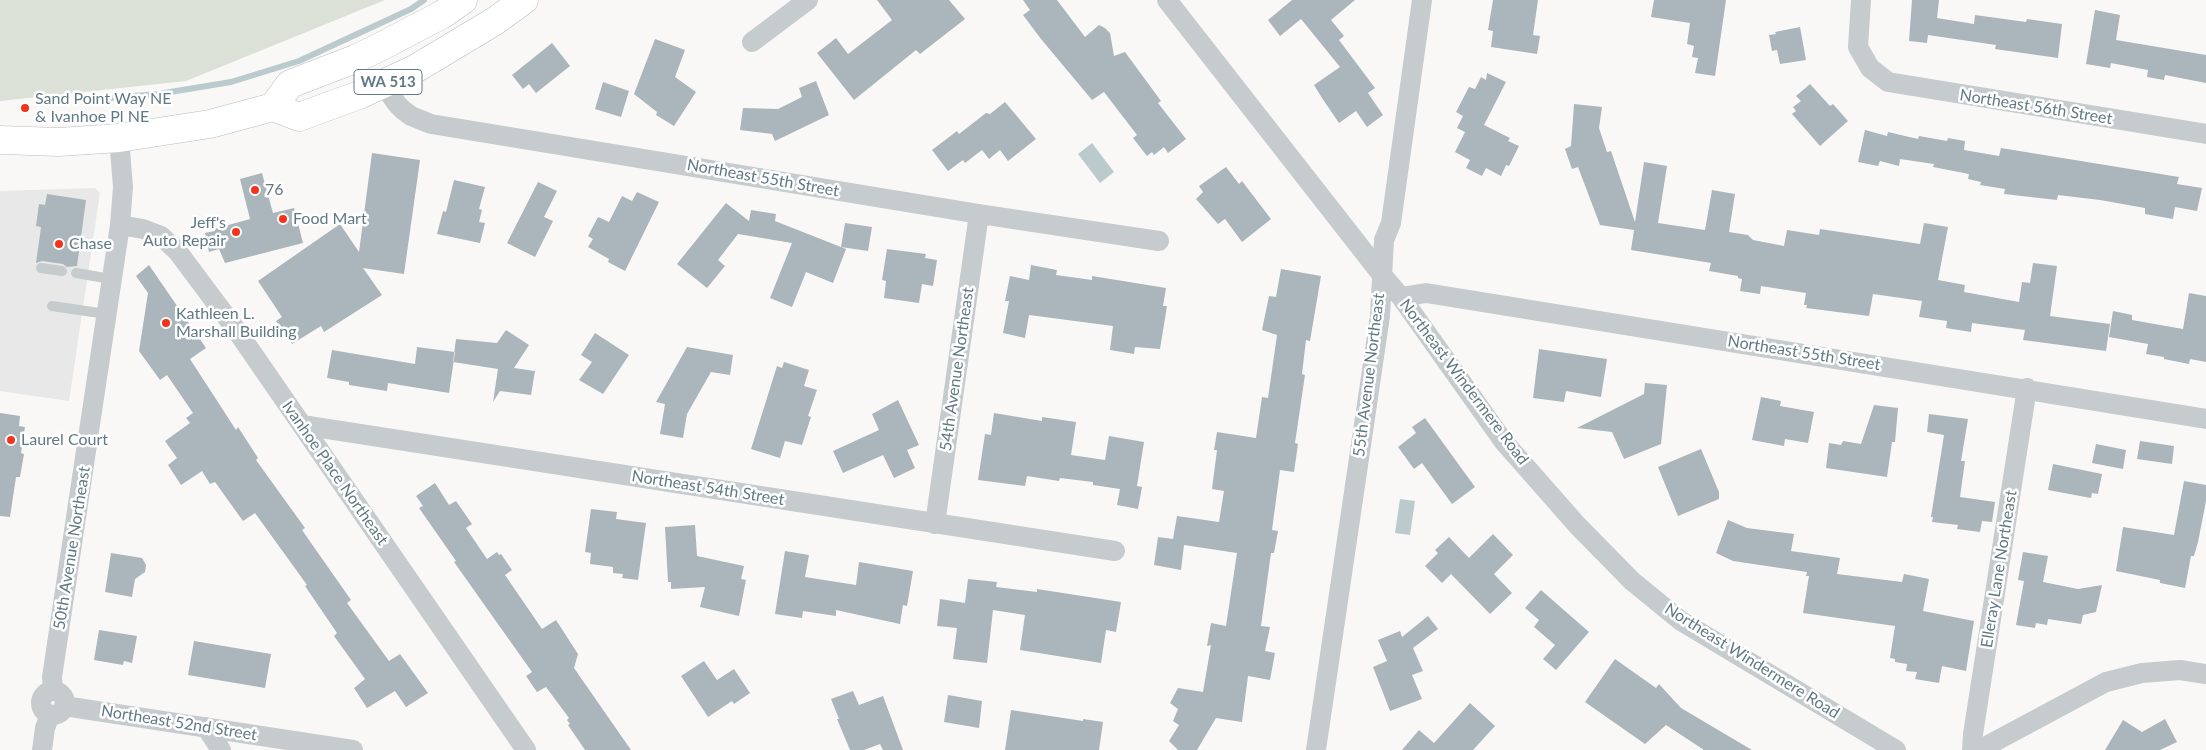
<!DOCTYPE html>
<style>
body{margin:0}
canvas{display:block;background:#f9f8f6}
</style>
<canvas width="2206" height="750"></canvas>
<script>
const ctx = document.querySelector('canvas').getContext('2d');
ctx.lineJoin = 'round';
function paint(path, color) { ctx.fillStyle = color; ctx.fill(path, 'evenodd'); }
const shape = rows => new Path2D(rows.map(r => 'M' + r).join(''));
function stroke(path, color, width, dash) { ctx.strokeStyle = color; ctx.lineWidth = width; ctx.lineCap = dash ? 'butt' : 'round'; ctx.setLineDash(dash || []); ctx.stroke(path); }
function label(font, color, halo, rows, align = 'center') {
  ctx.font = font + ' Lato,sans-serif'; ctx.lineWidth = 5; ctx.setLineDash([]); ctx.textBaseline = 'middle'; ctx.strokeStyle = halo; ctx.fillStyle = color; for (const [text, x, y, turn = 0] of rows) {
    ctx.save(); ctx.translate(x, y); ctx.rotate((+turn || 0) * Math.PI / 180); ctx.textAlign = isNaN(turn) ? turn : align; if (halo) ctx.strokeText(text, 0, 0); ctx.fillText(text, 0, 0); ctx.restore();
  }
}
const built = shape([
 [95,188,100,193,69,401,0,391,0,191]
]);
const green = shape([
 [0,0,385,0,186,81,0,101]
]);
const water = shape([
 [1092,143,1114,172,1100,183,1078,154],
 [1400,499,1415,501,1410,535,1395,533]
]);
const stream = shape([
 [97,99,158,94,231,82,299,61,411,9,424,0]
]);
const building = shape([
 [877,0,949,0,965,19,920,54,916,50,854,100,817,53,836,38,848,54,892,20],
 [1023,0,1057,0,1085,37,1099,25,1105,28,1110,33,1114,56,1125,52,1161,101,1158,103,1186,139,1168,153,1164,147,1154,155,1152,152,1147,156,1133,138,1137,135,1104,92,1092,100,1041,39,1023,15,1030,10],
 [1292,0,1355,0,1331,20,1344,36,1339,40,1375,88,1368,93,1383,115,1367,127,1356,111,1339,123,1322,98,1314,85,1340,67,1301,19,1280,36,1268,20],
 [1493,0,1538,0,1533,35,1540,36,1537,54,1491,47,1493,31,1488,30],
 [1654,0,1726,0,1715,76,1695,73,1698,58,1692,57,1694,46,1687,44,1690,23,1651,17],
 [1912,0,1939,0,1937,18,1974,24,1975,15,2026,22,2027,19,2062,24,2058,58,1995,49,1996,45,1928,35,1927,43,1909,41],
 [2095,10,2120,15,2116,40,2206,55,2206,83,2165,75,2164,80,2147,77,2148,70,2111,63,2110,68,2086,64],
 [1800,27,1806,60,1780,64,1777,50,1772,51,1769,35,1776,34,1775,32],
 [655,39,685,50,675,77,696,92,674,126,656,115,657,112,634,94],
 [552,43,570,66,536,93,529,84,523,89,512,75],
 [1487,73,1506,82,1484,125,1510,138,1508,141,1519,146,1509,166,1506,165,1501,176,1486,168,1482,176,1466,168,1470,160,1455,152,1465,132,1457,128,1463,116,1456,112,1469,87,1475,89,1481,77,1486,80],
 [816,81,829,115,775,141,772,134,740,130,743,108,778,109,802,97,799,88],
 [603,82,629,91,621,117,595,109],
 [1810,84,1830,106,1833,104,1848,121,1820,146,1792,114,1796,111,1793,107,1801,101,1796,96],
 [1005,102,1036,139,1008,161,1000,150,989,159,982,150,965,163,963,160,948,171,932,150,957,131,959,134,986,113,990,114],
 [1574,104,1602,107,1599,128,1607,152,1611,151,1635,222,1644,162,1667,166,1658,223,1705,230,1712,190,1735,194,1729,232,1748,235,1753,240,1784,246,1787,230,1819,235,1820,229,1920,244,1924,223,1948,227,1938,280,1965,285,1964,292,2019,302,2022,282,2030,283,2033,263,2057,266,2050,316,2110,324,2106,351,2023,340,2025,330,1972,323,1971,332,1946,328,1947,321,1919,317,1922,301,1873,294,1869,316,1806,308,1807,305,1804,305,1806,293,1761,286,1760,294,1740,291,1742,279,1738,278,1738,276,1709,271,1711,263,1631,250,1634,230,1600,225,1578,167,1572,169,1565,149,1571,146],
 [1865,130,1887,136,1888,132,1918,139,1919,136,1947,141,1948,138,1965,141,1964,150,1999,156,2001,148,2179,177,2177,184,2202,188,2197,211,2175,207,2173,219,2145,214,2145,208,2100,200,2058,195,2057,200,2004,194,2005,189,1980,185,1981,182,1968,179,1969,174,1933,167,1934,164,1900,159,1899,166,1880,161,1878,166,1858,162],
 [372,153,420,160,404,274,363,268,382,295,324,332,321,326,292,344,276,321,282,317,258,281,340,224,359,252],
 [1226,167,1239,184,1242,181,1271,219,1242,242,1225,219,1218,224,1196,199,1203,192,1199,186],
 [262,173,273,213,294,208,303,243,225,263,219,249,209,252,205,233,215,231,214,229,250,219,240,179],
 [454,180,485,187,479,209,482,210,479,222,485,223,480,243,437,234,443,211,446,212],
 [538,182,557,191,544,217,553,221,535,257,507,243],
 [637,192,659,202,625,271,608,262,609,259,588,247,593,239,588,236,598,217,609,222,622,196,632,201],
 [47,194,86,200,77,266,67,267,63,264,42,261,36,263,41,227,36,226,39,204,45,205],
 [726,203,749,221,751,210,776,214,775,221,846,249,833,283,806,272,792,307,770,298,792,243,738,234,718,260,725,266,707,288,677,264],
 [845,223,872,227,868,251,841,247],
 [887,249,926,254,925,258,937,260,933,286,922,284,919,303,884,298,886,281,882,280],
 [149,265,206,348,190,359,236,430,238,427,258,458,256,460,305,528,302,530,351,600,347,603,389,661,400,654,428,693,406,707,395,691,367,708,354,688,365,679,334,636,337,633,305,586,307,585,255,513,243,521,215,482,210,484,202,471,181,485,168,465,177,458,165,441,190,423,186,418,193,413,167,375,160,380,139,351,148,293,136,276],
 [1031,265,1057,270,1056,275,1092,280,1092,276,1166,288,1163,306,1167,306,1160,349,1135,347,1134,354,1110,350,1113,326,1029,315,1025,338,1003,333,1009,301,1005,301,1010,276,1029,280],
 [1281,269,1321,276,1310,341,1306,340,1302,374,1305,375,1295,443,1298,444,1294,472,1280,470,1272,530,1278,531,1274,553,1271,553,1261,626,1270,627,1265,651,1275,653,1270,680,1248,676,1242,722,1216,718,1197,750,1178,750,1169,741,1179,725,1173,721,1178,709,1170,703,1178,688,1203,692,1211,645,1207,646,1211,623,1226,626,1237,553,1184,545,1181,570,1154,565,1158,537,1173,539,1177,516,1219,522,1224,491,1212,489,1217,450,1214,450,1217,432,1256,438,1262,397,1268,398,1277,335,1262,330,1269,296,1276,297],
 [2189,293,2206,296,2206,362,2190,359,2189,364,2164,359,2164,357,2146,354,2148,344,2109,337,2113,311,2132,315,2132,320,2183,329],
 [506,330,529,345,514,368,535,371,531,395,500,391,493,402,498,369,453,362,456,339,497,343],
 [595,333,629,355,603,394,579,380,592,362,581,355],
 [417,347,455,352,449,393,388,383,387,391,349,385,349,382,327,378,332,350,415,364],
 [687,347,733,355,730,375,711,372,687,414,683,438,660,434,665,404,656,402],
 [1539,349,1607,359,1601,397,1566,391,1564,402,1533,398],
 [784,362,809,370,804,386,817,390,808,416,811,417,802,445,785,441,780,458,751,449,777,366,782,368],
 [1645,383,1667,385,1661,444,1624,459,1612,432,1577,428,1644,394],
 [1761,397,1781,401,1780,406,1814,412,1808,443,1785,439,1784,446,1752,440],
 [898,400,919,445,907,450,915,468,894,478,883,455,843,473,833,451,879,430,872,414],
 [1874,405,1898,408,1895,442,1892,442,1887,477,1826,468,1829,443,1841,445,1843,441,1861,444],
 [0,413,20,416,19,426,25,427,21,453,24,454,20,477,16,477,10,517,0,516],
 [994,413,1042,421,1042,417,1076,422,1071,455,1105,460,1109,436,1144,442,1137,486,1142,487,1138,509,1117,505,1120,489,1093,485,1093,482,1060,478,1059,481,1027,476,1025,486,978,480,985,434,991,435],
 [1929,414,1968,419,1961,461,1965,461,1960,497,1995,502,1992,522,1982,521,1980,532,1957,529,1958,525,1932,522,1933,517,1931,517,1944,435,1927,432],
 [1425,418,1475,487,1452,504,1422,463,1414,469,1398,447,1416,433,1412,427],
 [2140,441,2174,446,2172,464,2137,459],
 [2096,444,2126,450,2123,469,2092,463],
 [1701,449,1719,492,1719,499,1678,516,1658,467],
 [2053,464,2102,474,2098,494,2092,493,2091,498,2048,490],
 [2184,481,2206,485,2206,501,2198,542,2194,556,2191,556,2185,588,2160,583,2160,580,2116,571,2123,527,2174,535],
 [435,483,449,505,456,501,472,524,466,528,487,559,497,552,499,555,501,554,512,570,505,575,542,629,556,620,578,654,574,668,631,750,585,750,568,725,570,724,567,720,569,718,546,687,537,692,526,676,532,672,454,562,456,561,419,508,423,506,416,496],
 [591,509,617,512,616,519,646,523,638,580,622,578,623,574,613,573,613,567,590,564,591,553,585,552],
 [1728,520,1747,528,1794,534,1791,551,1840,558,1837,574,1902,582,1904,574,1929,579,1923,611,1974,621,1966,671,1942,666,1939,683,1915,679,1917,672,1906,671,1907,664,1895,662,1895,659,1890,658,1895,626,1803,613,1809,576,1806,576,1807,572,1733,561,1716,553],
 [695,525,697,556,744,566,741,579,746,580,739,616,700,607,705,587,671,589,671,582,668,582,665,527],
 [1493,534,1513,555,1494,574,1512,593,1490,614,1451,574,1442,583,1425,566,1438,553,1435,550,1449,537,1469,558],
 [785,551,809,555,805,577,856,585,859,562,913,571,907,606,903,605,900,624,836,610,836,616,803,611,802,618,775,614],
 [2023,552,2048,556,2043,582,2078,589,2102,585,2096,612,2083,615,2081,624,2048,619,2047,625,2036,623,2035,628,2016,625,2024,581,2018,580],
 [111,553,142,558,146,565,145,572,135,579,132,597,105,592],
 [968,579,997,582,996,587,1037,592,1037,589,1121,602,1116,632,1106,630,1101,663,1020,650,1025,615,993,610,987,663,953,659,957,628,937,626,940,599,965,603],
 [1541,590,1589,632,1556,670,1543,659,1555,645,1534,627,1539,620,1525,608],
 [1428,616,1438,629,1413,648,1423,671,1412,675,1422,699,1390,711,1373,667,1387,661,1378,640,1400,631,1402,637],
 [99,630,137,636,132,663,124,661,123,665,94,660],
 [194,641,271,654,265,688,188,675],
 [1615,659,1656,688,1659,684,1681,708,1752,750,1704,750,1666,725,1645,744,1585,702],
 [704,661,717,680,734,669,750,693,734,704,732,701,708,717,681,676],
 [853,691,859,705,883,696,903,750,883,750,880,744,864,750,850,750,837,719,839,719,831,699],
 [948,695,982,701,979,728,944,722],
 [1470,703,1495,726,1473,750,1402,750,1419,730,1434,743],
 [1011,710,1083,721,1083,719,1103,722,1099,750,1005,750],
 [2165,719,2177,742,2160,750,2105,750,2123,720,2142,732]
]);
const service = shape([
 [41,268,62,271],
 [76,273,111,279],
 [52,306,106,314]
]);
const minor = shape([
 [1167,0,1382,275,1401,297,1504,442,1577,525,1632,581,1681,621,1896,750],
 [1861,0,1858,47,1870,68,1888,82,2206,134],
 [752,42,808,0],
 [383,84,397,104,403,110,411,116,431,124,979,214,1159,241],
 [120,225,143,229,161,236,178,252,237,331,526,750],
 [1401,297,1426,293,2206,419],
 [302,425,1115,551],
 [935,524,979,214],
 [53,690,52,677,120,225,123,187,119,138],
 '41 703a12 12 0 1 1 24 0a12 12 0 1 1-24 0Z',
 [64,706,353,750],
 [206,727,221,750],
 [42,750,45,728,50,715],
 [1316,750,1380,316,1384,240,1391,223,1422,0],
 [1972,750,1973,734,2027,388],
 [1979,750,2106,682,2142,673,2180,670,2206,674]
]);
const primary = shape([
 [273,107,290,84,355,59,378,48,443,14,463,0],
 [0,140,59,142,119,138,210,124,273,107,299,117,359,95,415,69,495,21,524,0]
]);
const markers = [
 [25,108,5,"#f4331b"],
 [255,190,5,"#f4331b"],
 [283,219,5,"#f4331b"],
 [236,232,5,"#f4331b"],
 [59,244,5,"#f4331b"],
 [166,323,5,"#f4331b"],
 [11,440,5,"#f4331b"]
];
const shields = [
 [388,82,68]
];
const shieldNames = [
 ["WA 513",388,82]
];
const poiNames = [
 ["Sand Point Way NE",35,99],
 ["& Ivanhoe Pl NE",35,117],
 ["76",265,190],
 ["Food Mart",293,219],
 ["Jeff's",226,223,"right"],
 ["Auto Repair",226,241,"right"],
 ["Chase",69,244],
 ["Kathleen L.",176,314],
 ["Marshall Building",176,332],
 ["Laurel Court",21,440]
];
const streetNames = [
 ["Northeast 56th Street",2036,107,9],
 ["Northeast 55th Street",763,178,10],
 ["Northeast 55th Street",1804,353,9],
 ["54th Avenue Northeast",957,369,-82],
 ["55th Avenue Northeast",1369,375,-83],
 ["Northeast Windermere Road",1464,382,53],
 ["Ivanhoe Place Northeast",335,473,55],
 ["Northeast 54th Street",708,488,9],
 ["50th Avenue Northeast",72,548,-81],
 ["Elleray Lane Northeast",1999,569,-81],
 ["Northeast Windermere Road",1752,661,32],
 ["Northeast 52nd Street",179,723,9]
];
paint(built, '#e7e8e7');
paint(green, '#dbe1d6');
paint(water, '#bbcbcd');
stroke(stream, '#bbcbcd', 6);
paint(building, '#aab6bb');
stroke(primary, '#b6bdc0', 29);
stroke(service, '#c6cbce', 10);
stroke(minor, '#c6cbce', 20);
stroke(primary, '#fff', 28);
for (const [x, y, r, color] of markers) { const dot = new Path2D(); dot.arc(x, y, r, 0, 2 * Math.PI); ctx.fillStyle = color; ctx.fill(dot); stroke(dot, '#fff', 2); }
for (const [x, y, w] of shields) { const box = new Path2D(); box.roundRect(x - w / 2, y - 12.5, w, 25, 4); ctx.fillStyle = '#fff'; ctx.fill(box); stroke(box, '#617984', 1); }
label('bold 15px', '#617984', null, shieldNames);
label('16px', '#617984', '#fff', poiNames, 'left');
label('16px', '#617984', '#fff', streetNames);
</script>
